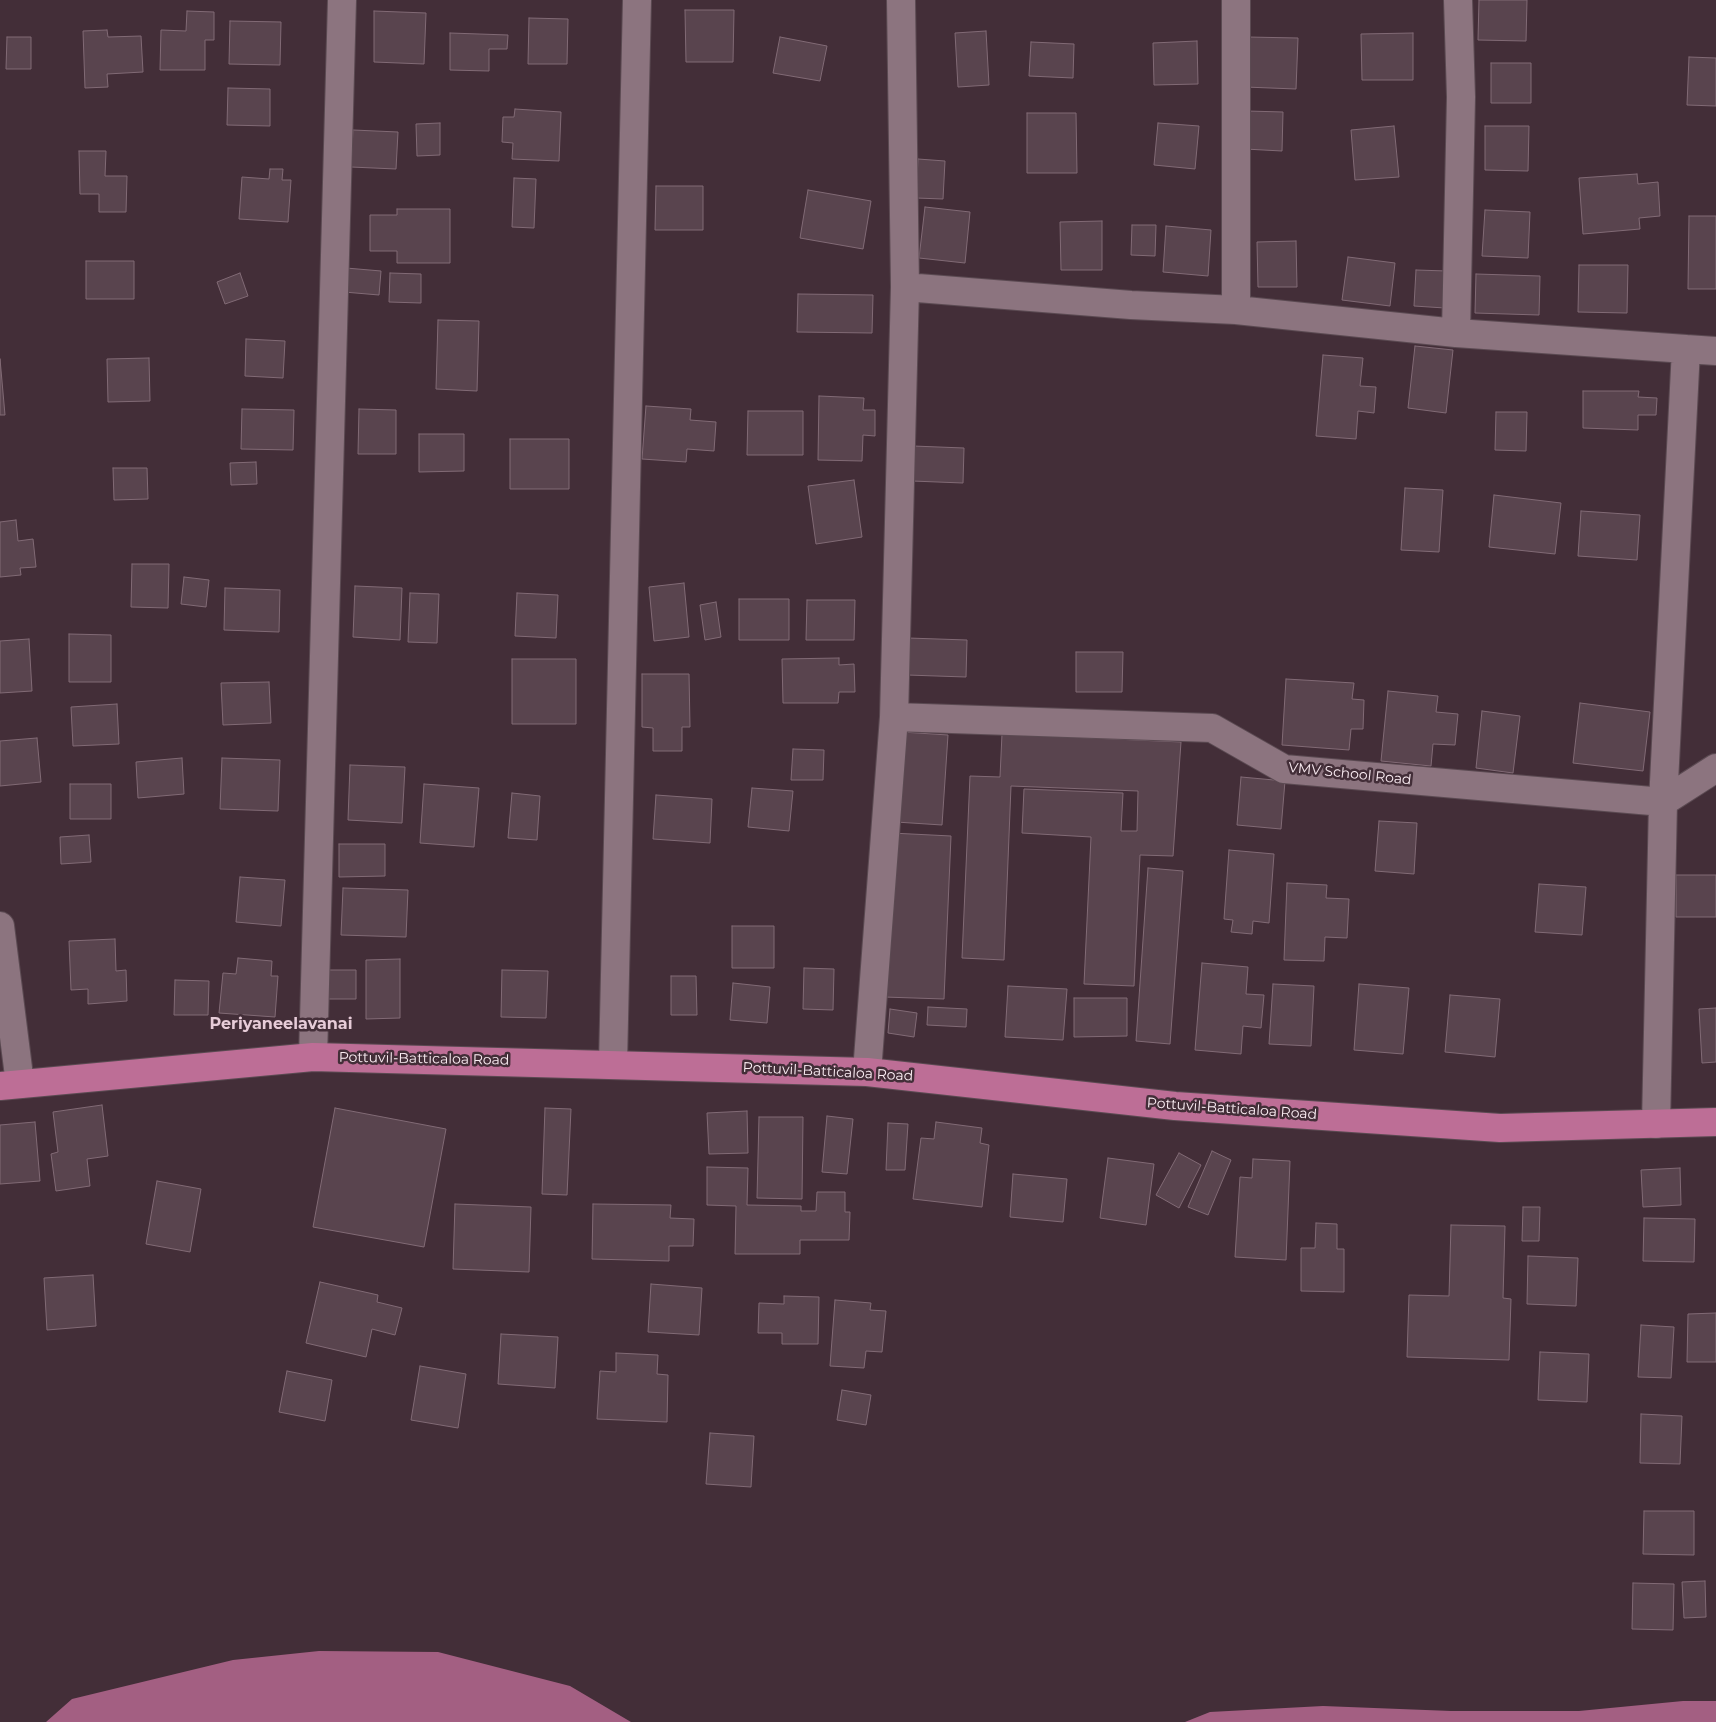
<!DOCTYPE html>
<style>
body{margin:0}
canvas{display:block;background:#432e38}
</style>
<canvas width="1716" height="1722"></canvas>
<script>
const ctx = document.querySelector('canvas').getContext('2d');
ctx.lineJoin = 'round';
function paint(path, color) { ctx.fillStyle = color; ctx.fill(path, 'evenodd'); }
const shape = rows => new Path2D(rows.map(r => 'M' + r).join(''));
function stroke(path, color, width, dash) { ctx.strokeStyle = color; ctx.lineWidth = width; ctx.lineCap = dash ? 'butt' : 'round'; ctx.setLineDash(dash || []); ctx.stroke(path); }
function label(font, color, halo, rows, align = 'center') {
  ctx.font = font + ' Montserrat,sans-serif'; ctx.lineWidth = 5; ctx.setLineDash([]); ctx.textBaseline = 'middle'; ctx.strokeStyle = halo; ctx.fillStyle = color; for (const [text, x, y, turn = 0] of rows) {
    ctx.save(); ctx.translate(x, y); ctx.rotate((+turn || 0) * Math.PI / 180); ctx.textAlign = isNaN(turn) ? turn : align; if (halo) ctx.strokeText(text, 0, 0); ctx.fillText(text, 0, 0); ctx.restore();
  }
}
const water = shape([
 [319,1651,438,1652,570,1686,631,1722,46,1722,72,1699,233,1660],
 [1683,1701,1716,1701,1716,1722,1185,1722,1210,1712,1323,1706,1451,1711,1579,1711]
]);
const building = shape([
 [1479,0,1527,0,1526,41,1478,40,1479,0],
 [685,10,734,10,733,62,686,62,685,10],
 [187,11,214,12,214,40,205,40,205,70,160,70,161,30,186,31,187,11],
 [374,11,426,13,424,64,374,62,374,11],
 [529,18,568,19,567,64,528,64,529,18],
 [230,21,281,22,280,65,229,64,230,21],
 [107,30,108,37,141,36,143,72,107,74,108,87,85,88,83,31,107,30],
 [986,31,989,85,958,87,955,33,986,31],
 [450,33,508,35,507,49,489,49,489,71,450,70,450,33],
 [1413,33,1413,80,1362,80,1361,34,1413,33],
 [7,37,31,37,31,69,6,69,7,37],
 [780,37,827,46,820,81,773,73,780,37],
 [1247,37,1298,38,1296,89,1245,87,1247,37],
 [1197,41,1198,84,1154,85,1153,43,1197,41],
 [1031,42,1074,44,1073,78,1029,76,1031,42],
 [1689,57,1716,58,1716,106,1687,105,1689,57],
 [1491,63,1531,63,1531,103,1491,103,1491,63],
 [228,88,270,89,270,126,227,125,228,88],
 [515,109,561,112,559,161,512,159,513,143,502,142,503,117,514,117,515,109],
 [1247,111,1283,112,1282,151,1245,149,1247,111],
 [1027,113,1076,113,1077,173,1027,173,1027,113],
 [440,123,440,155,417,156,416,124,440,123],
 [1158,123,1199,126,1195,169,1154,165,1158,123],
 [1394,126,1399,177,1355,180,1351,130,1394,126],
 [1485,126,1529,126,1528,171,1485,170,1485,126],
 [353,130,398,132,396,169,351,167,353,130],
 [79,151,106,151,105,176,127,176,126,212,99,212,99,194,80,194,79,151],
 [918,159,945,161,943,199,916,198,918,159],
 [270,169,283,169,282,180,291,180,288,222,239,219,242,177,269,179,270,169],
 [1637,174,1638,184,1658,182,1660,216,1639,218,1640,229,1583,234,1579,178,1637,174],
 [514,178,536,179,534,228,512,227,514,178],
 [656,186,703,186,703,230,655,230,656,186],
 [808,190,871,201,863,249,800,238,808,190],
 [925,207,970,212,965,263,919,258,925,207],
 [397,209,450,209,450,263,397,263,397,251,370,251,370,215,397,215,397,209],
 [1485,210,1530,212,1528,258,1482,256,1485,210],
 [1689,216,1716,216,1716,289,1688,289,1689,216],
 [1102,221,1102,270,1061,270,1060,222,1102,221],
 [1132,225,1156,225,1155,256,1131,255,1132,225],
 [1166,226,1211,230,1208,276,1163,272,1166,226],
 [1296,241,1297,287,1258,287,1257,242,1296,241],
 [1348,257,1395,263,1390,306,1342,300,1348,257],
 [86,261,134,261,134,299,86,299,86,261],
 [1579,265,1628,265,1627,313,1578,312,1579,265],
 [346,268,381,271,379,295,344,292,346,268],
 [1416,270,1447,271,1445,308,1414,306,1416,270],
 [240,273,248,296,225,304,217,282,240,273],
 [390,273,421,274,421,303,389,302,390,273],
 [1476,274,1540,276,1539,315,1475,313,1476,274],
 [798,294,873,295,872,333,797,332,798,294],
 [438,320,479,321,477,391,436,389,438,320],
 [246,339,285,341,283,378,245,376,246,339],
 [1415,346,1453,350,1446,413,1408,408,1415,346],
 [1323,355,1363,358,1360,386,1376,387,1374,413,1358,411,1356,439,1316,436,1323,355],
 [149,358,150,401,108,402,107,359,149,358],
 [0,359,5,415,0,415,0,359],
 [1583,391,1639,391,1638,397,1657,398,1656,415,1638,415,1638,430,1583,428,1583,391],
 [819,396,864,398,863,410,875,410,875,436,863,435,862,461,818,460,819,396],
 [646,406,691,409,690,420,716,422,714,451,687,449,686,462,642,459,646,406],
 [242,409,294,410,293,450,241,449,242,409],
 [359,409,396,410,396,454,358,454,359,409],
 [748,411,803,411,803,455,747,455,748,411],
 [1496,412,1527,412,1526,451,1495,450,1496,412],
 [419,434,464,434,464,471,419,472,419,434],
 [510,439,569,439,569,489,510,489,510,439],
 [913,446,964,448,963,483,912,481,913,446],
 [256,462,257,484,231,485,230,463,256,462],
 [113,468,147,468,148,499,114,500,113,468],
 [854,480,862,537,816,544,808,486,854,480],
 [1405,488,1443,490,1439,552,1401,550,1405,488],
 [1494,495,1561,503,1555,554,1489,547,1494,495],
 [1581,511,1640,515,1637,560,1578,556,1581,511],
 [16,520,18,541,33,539,36,567,20,568,21,575,0,577,0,522,16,520],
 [132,564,169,564,168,608,131,607,132,564],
 [184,577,209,580,206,607,181,604,184,577],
 [684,583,689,637,654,641,649,587,684,583],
 [355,586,402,588,400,640,353,637,355,586],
 [225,588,280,590,279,632,224,630,225,588],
 [410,593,439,594,437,643,408,642,410,593],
 [517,593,558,595,556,638,515,636,517,593],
 [739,599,789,599,789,640,739,640,739,599],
 [807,600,855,600,854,640,806,640,807,600],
 [716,602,721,637,705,640,700,605,716,602],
 [69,634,111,635,111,682,69,682,69,634],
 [908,638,967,640,966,677,907,675,908,638],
 [29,639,32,691,0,693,0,641,29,639],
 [1076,652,1123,652,1122,692,1076,692,1076,652],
 [839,658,839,665,854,664,855,692,839,692,838,703,783,703,782,659,839,658],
 [512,659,576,659,576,724,512,724,512,659],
 [642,674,689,674,690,727,682,727,682,751,653,751,653,728,642,727,642,674],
 [1286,679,1354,683,1352,699,1364,700,1363,729,1351,729,1349,750,1282,745,1286,679],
 [269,682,271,723,223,725,221,683,269,682],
 [1388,691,1438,696,1436,712,1458,714,1455,745,1433,744,1431,766,1381,761,1388,691],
 [1580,703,1650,712,1643,771,1573,763,1580,703],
 [117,704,119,744,73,746,71,707,117,704],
 [1482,711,1520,716,1513,773,1476,768,1482,711],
 [902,732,948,735,942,825,896,822,902,732],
 [1002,734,1181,742,1173,856,1140,855,1134,986,1084,984,1091,837,1022,833,1024,789,1123,793,1121,831,1137,831,1138,791,1011,786,1004,960,962,958,970,776,1000,777,1002,734],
 [37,738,41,782,0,786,0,741,37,738],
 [793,749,824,750,823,780,791,780,793,749],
 [182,758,184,794,138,798,136,762,182,758],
 [222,758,280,760,278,811,220,809,222,758],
 [350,765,405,767,402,823,348,820,350,765],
 [1241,777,1285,781,1281,829,1237,825,1241,777],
 [70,784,111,784,111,819,70,819,70,784],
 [424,784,479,788,474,847,420,843,424,784],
 [752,788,793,791,789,831,748,827,752,788],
 [512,793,540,796,537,840,508,838,512,793],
 [656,795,712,799,710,843,653,839,656,795],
 [1379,821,1417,823,1414,874,1375,871,1379,821],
 [891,833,951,836,944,999,884,997,891,833],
 [89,835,91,862,61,864,60,837,89,835],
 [339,844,385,844,385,876,339,877,339,844],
 [1229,850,1274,854,1269,923,1253,921,1252,934,1231,932,1233,920,1224,919,1229,850],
 [1148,868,1183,871,1170,1044,1136,1041,1148,868],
 [1676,875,1716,875,1716,917,1676,917,1676,875],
 [240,877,285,880,281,926,236,922,240,877],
 [1287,883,1327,885,1326,898,1349,899,1347,938,1325,937,1324,961,1284,960,1287,883],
 [1539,884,1586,887,1582,935,1535,932,1539,884],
 [343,888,408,890,406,937,341,935,343,888],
 [732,926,774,926,774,968,732,968,732,926],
 [115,939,116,971,126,970,127,1001,88,1004,88,989,71,990,69,941,115,939],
 [238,958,272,961,271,976,278,976,275,1017,219,1013,223,973,236,974,238,958],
 [400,959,400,1018,366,1019,366,960,400,959],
 [1202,963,1248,967,1246,994,1264,995,1261,1028,1243,1026,1241,1054,1195,1050,1202,963],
 [804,968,834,969,833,1010,803,1009,804,968],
 [328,970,356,970,356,999,328,999,328,970],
 [502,970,548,971,546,1018,501,1017,502,970],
 [671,976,696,976,697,1015,671,1015,671,976],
 [175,980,209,981,208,1015,174,1015,175,980],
 [733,983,770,987,767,1023,730,1020,733,983],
 [1273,984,1314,986,1311,1046,1269,1044,1273,984],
 [1359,984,1409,988,1403,1054,1354,1050,1359,984],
 [1008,986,1067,989,1063,1040,1005,1037,1008,986],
 [1450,995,1500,999,1495,1057,1445,1052,1450,995],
 [1074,998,1127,998,1127,1036,1074,1037,1074,998],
 [928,1007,967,1009,966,1027,927,1025,928,1007],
 [1716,1008,1716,1062,1702,1063,1699,1009,1716,1008],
 [890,1009,917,1013,914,1037,888,1033,890,1009],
 [102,1105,108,1156,87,1159,90,1186,56,1191,51,1154,58,1152,53,1112,102,1105],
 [335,1108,446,1129,424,1247,313,1227,335,1108],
 [545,1108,571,1109,567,1195,542,1194,545,1108],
 [747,1111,748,1153,709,1154,707,1113,747,1111],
 [827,1116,853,1119,847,1174,822,1172,827,1116],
 [759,1117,803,1117,802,1199,757,1198,759,1117],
 [35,1122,40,1181,0,1184,0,1125,35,1122],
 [936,1122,982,1128,980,1143,989,1145,982,1207,913,1199,921,1138,934,1139,936,1122],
 [888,1123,908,1124,905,1170,886,1170,888,1123],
 [1212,1151,1231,1160,1208,1215,1188,1207,1212,1151],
 [1179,1153,1201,1165,1179,1208,1156,1195,1179,1153],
 [1108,1158,1154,1164,1146,1225,1100,1218,1108,1158],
 [1253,1159,1290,1161,1286,1260,1235,1257,1240,1177,1252,1178,1253,1159],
 [707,1167,748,1168,747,1205,801,1206,801,1211,816,1211,817,1192,845,1192,845,1212,850,1212,849,1240,800,1240,800,1254,735,1254,736,1206,707,1205,707,1167],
 [1680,1168,1681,1205,1643,1207,1641,1170,1680,1168],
 [1013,1174,1067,1179,1063,1222,1010,1217,1013,1174],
 [157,1181,201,1189,190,1252,146,1244,157,1181],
 [455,1204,531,1207,529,1272,453,1269,455,1204],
 [593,1204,671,1205,670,1218,694,1219,693,1246,669,1246,669,1261,592,1259,593,1204],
 [1523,1207,1540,1207,1539,1241,1522,1241,1523,1207],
 [1644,1218,1695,1219,1694,1262,1643,1261,1644,1218],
 [1316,1223,1337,1224,1337,1249,1344,1249,1344,1292,1301,1291,1301,1248,1315,1248,1316,1223],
 [1451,1225,1505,1226,1503,1298,1511,1299,1509,1360,1407,1357,1409,1295,1449,1296,1451,1225],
 [1528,1256,1578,1258,1576,1306,1527,1304,1528,1256],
 [93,1275,96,1326,47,1330,44,1278,93,1275],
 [320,1282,378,1295,377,1302,402,1308,395,1335,372,1329,366,1357,306,1343,320,1282],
 [651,1284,702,1288,699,1335,648,1332,651,1284],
 [784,1296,819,1297,818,1344,782,1344,782,1333,758,1333,759,1303,784,1304,784,1296],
 [835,1300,871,1303,870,1310,886,1311,882,1352,866,1351,864,1368,830,1366,835,1300],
 [1716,1313,1716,1362,1687,1362,1688,1314,1716,1313],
 [1641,1325,1674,1327,1671,1378,1638,1377,1641,1325],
 [501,1334,558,1337,555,1388,498,1384,501,1334],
 [1540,1352,1589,1354,1587,1402,1538,1400,1540,1352],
 [616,1353,658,1355,657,1374,668,1375,667,1422,597,1419,600,1371,616,1372,616,1353],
 [420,1366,466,1374,458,1428,411,1420,420,1366],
 [287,1371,332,1380,325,1421,279,1412,287,1371],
 [842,1390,871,1395,866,1425,837,1420,842,1390],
 [1641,1414,1682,1416,1680,1464,1640,1463,1641,1414],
 [710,1433,754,1436,751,1487,706,1484,710,1433],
 [1644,1511,1694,1511,1694,1555,1643,1554,1644,1511],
 [1705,1581,1706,1617,1684,1618,1682,1582,1705,1581],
 [1633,1583,1674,1584,1673,1630,1632,1629,1633,1583]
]);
const street = shape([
 [905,287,1131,305,1236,310,1456,333,1686,349,1663,802,1656,1124],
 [1236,310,1236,0],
 [1456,333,1461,97,1458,0],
 [1686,349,1716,351],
 [894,717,1212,728,1284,769,1663,802,1716,768],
 [0,926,20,1084],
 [313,1057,342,0],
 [613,1063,637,0],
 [867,1072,894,717,905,287,901,0]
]);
const highway = shape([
 [0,1086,313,1057,867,1072,1175,1106,1500,1128,1716,1122]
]);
const streetNames = [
 ["VMV School Road",1350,774,6],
 ["Pottuvil-Batticaloa Road",424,1059,1],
 ["Pottuvil-Batticaloa Road",828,1072,3],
 ["Pottuvil-Batticaloa Road",1232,1109,4]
];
const quarterNames = [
 ["Periyaneelavanai",281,1024]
];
paint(water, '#a35f82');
paint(building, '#59444e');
stroke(building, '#816a75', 1);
stroke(street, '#5b4a52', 30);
stroke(highway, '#5b4a52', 30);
stroke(street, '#8c747f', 28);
stroke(highway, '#bd6e96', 28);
label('14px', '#fbedf3', '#432e38', streetNames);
label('bold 16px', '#e7ccd8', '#432e38', quarterNames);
</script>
